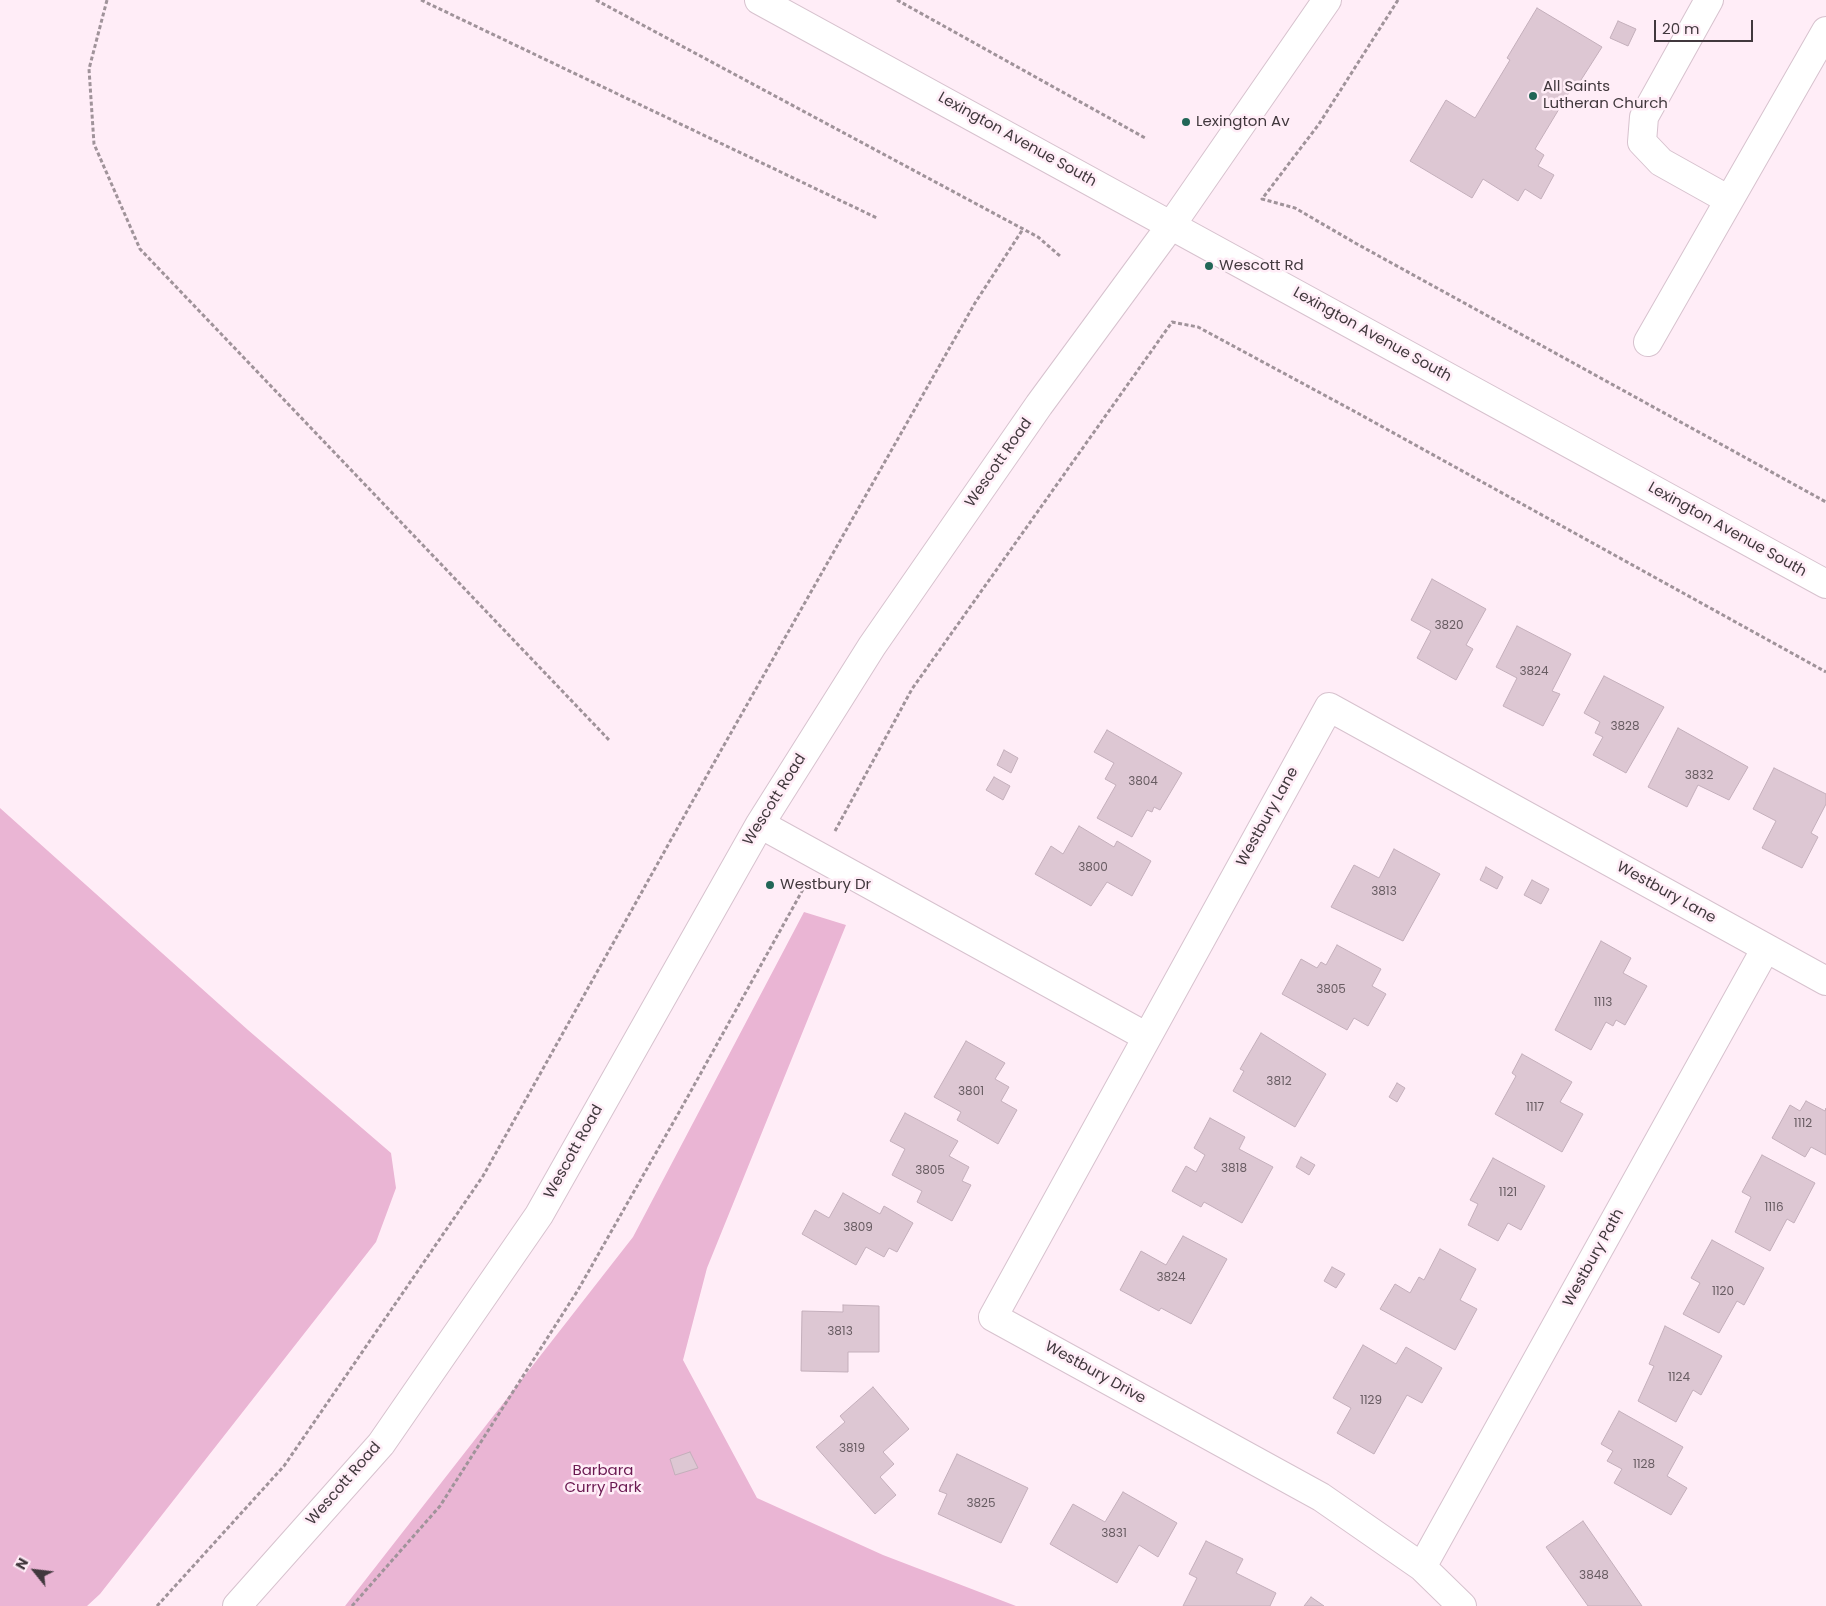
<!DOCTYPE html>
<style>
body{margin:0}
#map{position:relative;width:1826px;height:1606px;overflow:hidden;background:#ffedf7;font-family:Poppins,sans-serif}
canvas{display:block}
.north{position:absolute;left:10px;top:1546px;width:50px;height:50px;-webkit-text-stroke:4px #ffedf7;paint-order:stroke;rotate:299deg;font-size:14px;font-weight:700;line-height:20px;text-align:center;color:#41383d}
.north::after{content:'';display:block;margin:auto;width:18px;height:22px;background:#41383d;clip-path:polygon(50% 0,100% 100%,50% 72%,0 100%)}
.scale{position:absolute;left:1654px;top:20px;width:99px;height:22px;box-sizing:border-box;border:2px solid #41383d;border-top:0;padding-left:6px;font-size:15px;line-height:18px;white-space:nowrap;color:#41383d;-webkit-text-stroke:4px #ffedf7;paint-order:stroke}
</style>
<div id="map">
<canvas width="1826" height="1606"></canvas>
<div class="north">N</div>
<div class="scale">20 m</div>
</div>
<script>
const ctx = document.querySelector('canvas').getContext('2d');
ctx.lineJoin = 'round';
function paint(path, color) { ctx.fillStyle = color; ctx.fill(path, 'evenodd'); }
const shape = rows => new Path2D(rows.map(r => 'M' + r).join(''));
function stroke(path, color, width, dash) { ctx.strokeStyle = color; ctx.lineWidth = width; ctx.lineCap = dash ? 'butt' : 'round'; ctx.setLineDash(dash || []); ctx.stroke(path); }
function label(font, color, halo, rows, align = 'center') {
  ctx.font = font + ' Poppins,sans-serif'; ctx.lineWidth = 5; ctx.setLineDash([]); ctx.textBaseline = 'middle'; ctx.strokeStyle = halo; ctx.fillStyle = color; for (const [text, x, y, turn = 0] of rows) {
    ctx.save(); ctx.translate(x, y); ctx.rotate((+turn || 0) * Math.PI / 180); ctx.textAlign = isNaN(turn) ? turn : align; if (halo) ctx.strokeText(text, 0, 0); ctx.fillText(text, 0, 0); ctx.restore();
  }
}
const green = shape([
 [0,808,248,1030,391,1153,396,1188,376,1242,100,1594,87,1606,0,1606],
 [804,912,846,925,707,1268,683,1360,757,1498,883,1555,1016,1606,345,1606,633,1237]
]);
const building = shape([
 [1537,8,1602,47,1574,91,1571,89,1535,149,1544,155,1538,166,1554,175,1541,199,1525,189,1518,201,1483,179,1472,198,1410,161,1446,100,1475,118,1510,60,1507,58,1537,8],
 [1618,21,1636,29,1628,46,1610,38,1618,21],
 [1432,579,1486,609,1466,645,1473,649,1456,680,1417,658,1431,631,1411,620,1432,579],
 [1517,626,1571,654,1552,691,1560,694,1543,726,1503,706,1517,678,1496,667,1517,626],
 [1604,676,1664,707,1626,773,1593,755,1603,737,1595,733,1600,722,1584,713,1604,676],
 [1678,728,1748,767,1729,800,1698,785,1687,807,1648,787,1678,728],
 [1107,730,1182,773,1160,810,1154,807,1152,812,1147,810,1132,837,1097,818,1116,785,1105,779,1114,763,1094,752,1107,730],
 [1004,750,1018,758,1011,773,997,765,1004,750],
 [1774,768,1826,794,1826,804,1811,833,1818,837,1802,868,1762,848,1776,821,1753,809,1774,768],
 [994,777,1010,786,1003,800,986,790,994,777],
 [1079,826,1114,847,1117,841,1151,861,1132,896,1107,882,1091,906,1035,874,1051,846,1063,854,1079,826],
 [1394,849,1440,874,1403,941,1331,907,1354,865,1379,878,1394,849],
 [1486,867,1503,877,1497,889,1480,880,1486,867],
 [1532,880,1549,889,1541,904,1524,895,1532,880],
 [1601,941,1631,958,1623,973,1647,986,1625,1025,1616,1020,1613,1026,1606,1022,1591,1050,1555,1030,1601,941],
 [1337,945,1381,969,1372,986,1386,994,1368,1026,1354,1018,1347,1030,1282,994,1301,959,1317,968,1321,962,1326,965,1337,945],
 [1261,1033,1326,1074,1295,1127,1233,1091,1244,1071,1240,1069,1261,1033],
 [966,1041,1005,1063,995,1079,1009,1087,1001,1101,1017,1110,998,1144,957,1120,961,1112,934,1097,966,1041],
 [1522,1054,1572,1082,1560,1102,1583,1114,1562,1152,1495,1114,1516,1076,1512,1073,1522,1054],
 [1397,1083,1405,1088,1397,1102,1389,1097,1397,1083],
 [1806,1101,1825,1111,1826,1108,1826,1155,1811,1147,1805,1157,1772,1138,1790,1105,1800,1111,1806,1101],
 [905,1113,958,1141,949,1156,969,1167,962,1181,971,1185,952,1221,917,1202,922,1191,892,1175,905,1149,890,1141,905,1113],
 [1210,1118,1245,1137,1239,1149,1273,1167,1242,1223,1204,1202,1201,1207,1172,1191,1186,1166,1196,1172,1205,1155,1194,1148,1210,1118],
 [1762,1155,1815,1183,1794,1223,1787,1219,1770,1251,1735,1232,1751,1197,1742,1192,1762,1155],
 [1301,1157,1315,1165,1309,1175,1296,1167,1301,1157],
 [1493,1158,1545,1186,1521,1230,1508,1223,1498,1241,1468,1225,1478,1204,1470,1200,1493,1158],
 [843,1193,880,1214,884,1206,913,1223,897,1252,889,1248,884,1257,866,1247,856,1265,802,1234,815,1210,829,1218,843,1193],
 [1183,1236,1227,1259,1191,1324,1161,1308,1159,1311,1120,1290,1141,1251,1166,1265,1183,1236],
 [1712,1240,1764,1268,1744,1305,1737,1301,1719,1333,1683,1314,1700,1283,1691,1278,1712,1240],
 [1440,1249,1476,1269,1460,1300,1477,1309,1455,1350,1380,1309,1395,1284,1410,1293,1419,1277,1424,1280,1440,1249],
 [1332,1267,1345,1274,1336,1288,1324,1281,1332,1267],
 [843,1305,879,1306,879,1352,848,1352,848,1372,801,1371,802,1311,843,1312,843,1305],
 [1665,1326,1722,1356,1701,1395,1693,1390,1676,1422,1638,1401,1654,1366,1649,1364,1665,1326],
 [1363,1345,1396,1364,1406,1347,1442,1368,1422,1403,1407,1395,1374,1454,1337,1433,1351,1408,1333,1398,1363,1345],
 [873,1387,909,1429,883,1452,894,1464,880,1477,896,1495,875,1514,816,1447,845,1422,840,1416,873,1387],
 [1619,1411,1683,1447,1667,1476,1687,1488,1671,1515,1614,1483,1622,1469,1607,1461,1613,1451,1601,1444,1619,1411],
 [690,1452,698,1468,675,1475,670,1459,690,1452],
 [957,1454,1028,1488,1001,1543,938,1514,947,1494,939,1491,957,1454],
 [1123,1492,1177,1523,1158,1557,1139,1545,1117,1583,1050,1544,1073,1504,1105,1522,1123,1492],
 [1583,1521,1642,1606,1588,1606,1546,1547,1583,1521],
 [1206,1541,1243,1559,1236,1573,1276,1593,1270,1606,1183,1606,1197,1578,1189,1574,1206,1541],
 [1311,1597,1324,1606,1304,1606,1311,1597]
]);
const path = shape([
 [107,0,89,69,94,144,140,249,610,741],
 [421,0,877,218],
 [596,0,1038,237,1060,256],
 [897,0,1147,139],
 [1398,0,1319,124,1262,199,1295,208,1357,244,1826,502],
 [835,831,912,689,1172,322,1198,327,1352,410,1826,672],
 [157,1606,284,1466,483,1176,715,761,975,303,1023,229],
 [352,1606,440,1506,578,1290,682,1107,806,884]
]);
const minor = shape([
 [759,0,1826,584],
 [1709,0,1644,117,1642,142,1661,162,1729,200],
 [1648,342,1826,31],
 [760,824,1147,1037],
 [1422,1567,1766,948],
 [237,1606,381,1444,539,1215,760,824,872,646,1039,405,1172,224,1327,0],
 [1462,1606,1422,1567,1321,1497,993,1317,1329,707,1826,981]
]);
const markers = [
 [1533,96,5,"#226657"],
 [1186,122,5,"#226657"],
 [1209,266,5,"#226657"],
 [770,885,5,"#226657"]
];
const numberNames = [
 ["3820",1449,626],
 ["3824",1534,672],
 ["3828",1625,727],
 ["3832",1699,776],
 ["3804",1143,782],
 ["3800",1093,868],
 ["3813",1384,892],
 ["3805",1331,990],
 ["1113",1603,1003],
 ["3812",1279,1082],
 ["3801",971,1092],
 ["1117",1535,1108],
 ["1112",1803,1124],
 ["3818",1234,1169],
 ["3805",930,1171],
 ["1121",1508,1193],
 ["1116",1774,1208],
 ["3809",858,1228],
 ["3824",1171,1278],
 ["1120",1723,1292],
 ["3813",840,1332],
 ["1124",1679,1378],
 ["1129",1371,1401],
 ["3819",852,1449],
 ["1128",1644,1465],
 ["3825",981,1504],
 ["3831",1114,1534],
 ["3848",1594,1576]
];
const poiNames = [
 ["All Saints",1543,87],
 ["Lutheran Church",1543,104],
 ["Lexington Av",1196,122],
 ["Wescott Rd",1219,266],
 ["Westbury Dr",780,885]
];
const streetNames = [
 ["Lexington Avenue South",1017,140,29],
 ["Lexington Avenue South",1372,335,29],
 ["Wescott Road",999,463,-55],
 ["Lexington Avenue South",1727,530,29],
 ["Wescott Road",775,800,-58],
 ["Westbury Lane",1268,817,-61],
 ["Westbury Lane",1666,893,29],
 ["Wescott Road",574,1152,-61],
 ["Westbury Path",1594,1258,-61],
 ["Westbury Drive",1095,1373,29],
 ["Wescott Road",344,1484,-49]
];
const parkNames = [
 ["Barbara",603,1471],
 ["Curry Park",603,1488]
];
paint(green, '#eab5d4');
paint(building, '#ddc7d3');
stroke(building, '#c4afbb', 1);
stroke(minor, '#d7c2ce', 30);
stroke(path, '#a0939a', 3, [4, 2.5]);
stroke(minor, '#fff', 28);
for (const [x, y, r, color] of markers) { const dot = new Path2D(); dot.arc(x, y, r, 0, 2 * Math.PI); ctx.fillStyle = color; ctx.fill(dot); stroke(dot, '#ffedf7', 2); }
label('12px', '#685c62', null, numberNames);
label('15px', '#41383d', '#ffedf7', poiNames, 'left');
label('15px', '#41383d', '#ffedf7', streetNames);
label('15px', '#6a1951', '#ffedf7', parkNames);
</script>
